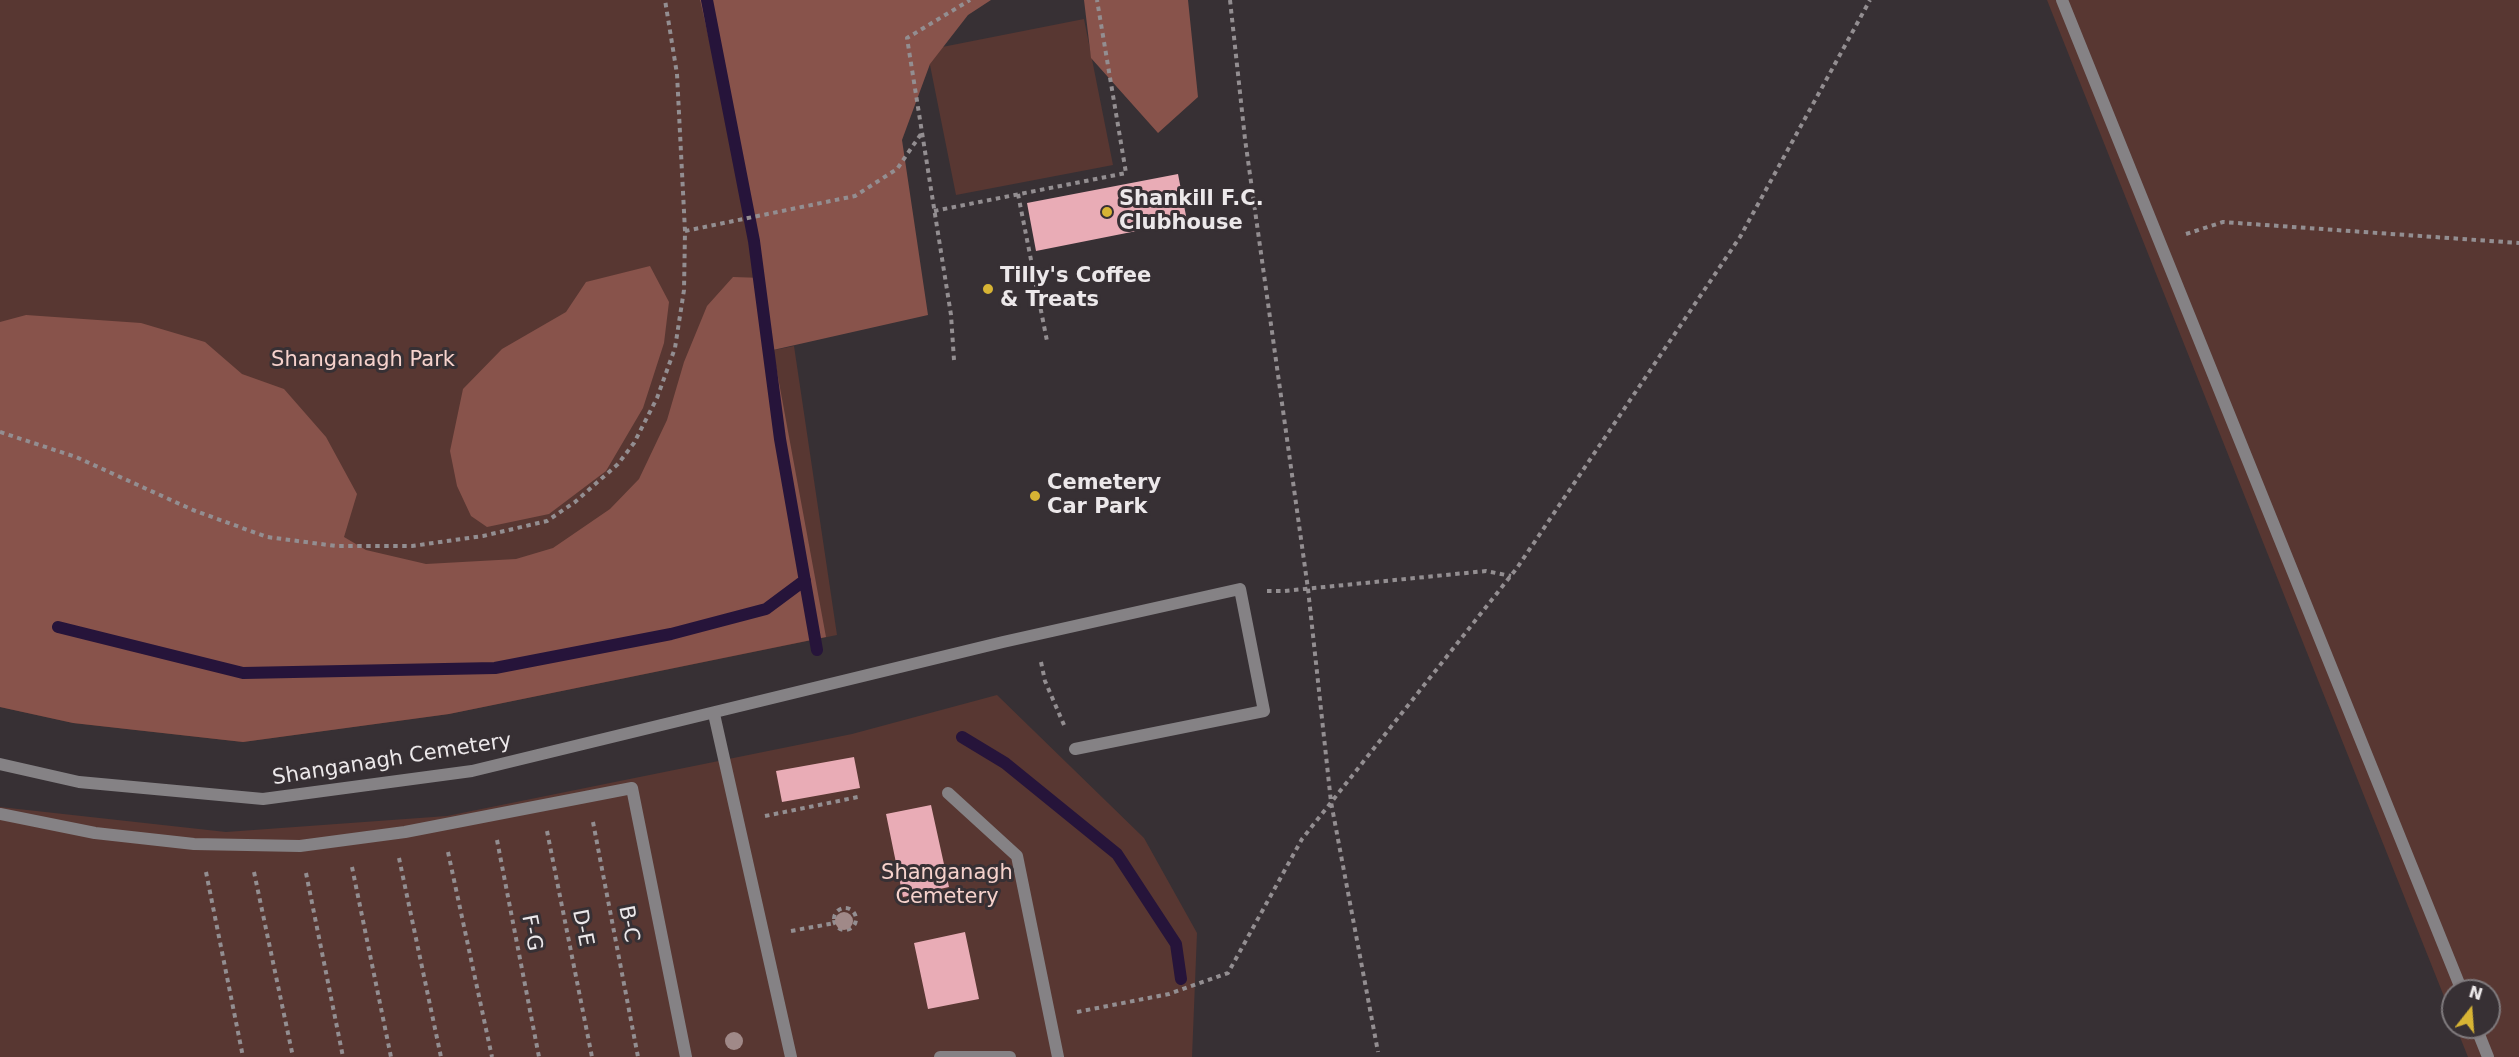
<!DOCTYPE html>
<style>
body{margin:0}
#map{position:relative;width:2519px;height:1057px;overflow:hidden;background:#373034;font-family:"DejaVu Sans",sans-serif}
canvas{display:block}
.north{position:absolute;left:2441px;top:979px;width:60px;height:60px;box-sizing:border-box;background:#373034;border:2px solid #7f7a7d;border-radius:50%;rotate:17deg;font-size:16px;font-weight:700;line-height:24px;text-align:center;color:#ece8ea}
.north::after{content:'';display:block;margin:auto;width:21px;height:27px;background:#d7b434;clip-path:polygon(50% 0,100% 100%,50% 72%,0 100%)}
</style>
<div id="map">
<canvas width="2519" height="1057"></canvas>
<div class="north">N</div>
</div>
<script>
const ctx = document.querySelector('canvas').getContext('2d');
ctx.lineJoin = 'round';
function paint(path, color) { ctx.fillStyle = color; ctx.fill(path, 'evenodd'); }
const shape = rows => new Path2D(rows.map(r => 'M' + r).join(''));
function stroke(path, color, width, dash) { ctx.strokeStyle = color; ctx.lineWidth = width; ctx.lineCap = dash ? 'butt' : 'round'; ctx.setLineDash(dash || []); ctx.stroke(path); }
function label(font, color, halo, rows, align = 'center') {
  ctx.font = font + ' "DejaVu Sans",sans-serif'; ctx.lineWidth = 6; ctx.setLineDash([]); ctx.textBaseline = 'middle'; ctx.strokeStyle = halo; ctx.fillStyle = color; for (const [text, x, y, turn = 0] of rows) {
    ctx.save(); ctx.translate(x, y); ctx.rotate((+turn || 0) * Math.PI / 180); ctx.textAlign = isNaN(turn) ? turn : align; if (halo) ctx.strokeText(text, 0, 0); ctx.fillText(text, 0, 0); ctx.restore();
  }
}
const green = shape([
 [0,0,700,0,763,278,774,350,794,346,837,635,449,714,243,742,73,723,0,707],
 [2047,0,2519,0,2519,1057,2468,1057,2456,1027,2489,1027,2489,991,2453,991,2453,1019],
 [1084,19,1113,165,956,195,927,50],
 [997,695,1144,838,1197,933,1192,1057,0,1057,0,807,226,832,447,816,852,734]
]);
const forest = shape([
 [700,0,991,0,968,15,930,64,902,140,928,315,773,350,826,637,449,714,243,742,73,723,0,707,0,322,26,315,141,323,205,342,242,374,284,389,326,437,357,494,344,537,366,550,426,564,516,559,553,548,610,509,639,479,667,420,684,362,707,306,733,277,763,278],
 [1084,0,1188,0,1198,97,1158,133,1091,58],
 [650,266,669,302,664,343,643,408,606,471,549,514,487,527,471,516,457,486,450,451,463,389,502,349,566,312,586,282]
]);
const stream = shape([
 [707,0,754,241,780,439,817,650],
 [58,627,243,673,495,668,671,634,766,609,805,580],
 [962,737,1005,763,1117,854,1176,944,1181,979]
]);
const building = shape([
 [1178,174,1187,221,1036,251,1027,203],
 [854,757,860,788,782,802,776,771],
 [931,805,949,887,903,897,886,814],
 [965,932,979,999,928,1009,914,943]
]);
const path = shape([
 [1230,0,1245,139,1308,589,1331,802,1378,1052],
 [1018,194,1047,341],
 [934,211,1126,173,1097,0],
 [685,231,855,196,897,169,921,134],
 [2186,234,2223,222,2519,243],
 [954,360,951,315,907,38,970,0],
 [0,432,76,457,193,510,267,537,336,546,412,546,483,536,547,521,575,502,618,464,634,443,657,398,675,348,684,290,685,231,677,74,665,0],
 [1267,591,1284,591,1486,571,1511,576],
 [1041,662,1045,681,1064,725],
 [765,816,858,797],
 [593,822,638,1057],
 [547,831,592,1057],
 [497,840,539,1057],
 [448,852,492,1057],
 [399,858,441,1057],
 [352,867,391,1057],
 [206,872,243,1057],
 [254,872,293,1057],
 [306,873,343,1057],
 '834 919a11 11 0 1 1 22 0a11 11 0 1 1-22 0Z',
 [791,931,835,923],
 [1077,1012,1169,994,1228,973,1302,839,1517,568,1740,237,1870,0]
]);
const lane = shape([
 [2062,0,2462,991],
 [714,714,791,1057],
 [0,764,79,782,263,799,472,771,1003,642,1240,589,1264,711,1075,749],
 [948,793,1017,856,1058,1057],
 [0,814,95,833,194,844,300,846,405,832,632,788,686,1057],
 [2476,1027,2488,1057],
 [940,1057,1010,1057]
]);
const trees = [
 [844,921],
 [734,1041]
];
const markers = [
 [1107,212,6,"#d7b434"],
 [988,289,6,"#d7b434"],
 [1035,496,6,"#d7b434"]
];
const poiNames = [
 ["Shankill F.C.",1119,200],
 ["Clubhouse",1119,224],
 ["Tilly's Coffee",1000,277],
 ["& Treats",1000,301],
 ["Cemetery",1047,484],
 ["Car Park",1047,508]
];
const parkNames = [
 ["Shanganagh Park",363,361],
 ["Shanganagh",947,874],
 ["Cemetery",947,898]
];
const streetNames = [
 ["Shanganagh Cemetery",392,760,-9],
 ["B-C",628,924,79],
 ["D-E",582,928,79],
 ["F-G",531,933,79]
];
paint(green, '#583732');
paint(forest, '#88534b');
stroke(stream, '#26143a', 12);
paint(building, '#e9acb6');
stroke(path, '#938e91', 4, [4.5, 4.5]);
stroke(lane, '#858285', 12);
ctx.fillStyle = '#a08988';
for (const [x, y] of trees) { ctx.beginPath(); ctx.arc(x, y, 9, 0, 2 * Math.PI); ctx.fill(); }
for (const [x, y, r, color] of markers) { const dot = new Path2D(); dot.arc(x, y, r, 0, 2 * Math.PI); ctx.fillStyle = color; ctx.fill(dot); stroke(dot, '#373034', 2); }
label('bold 21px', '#ece8ea', '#373034', poiNames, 'left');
label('21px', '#f6d2cc', '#373034', parkNames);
label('21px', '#ece8ea', '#373034', streetNames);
</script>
